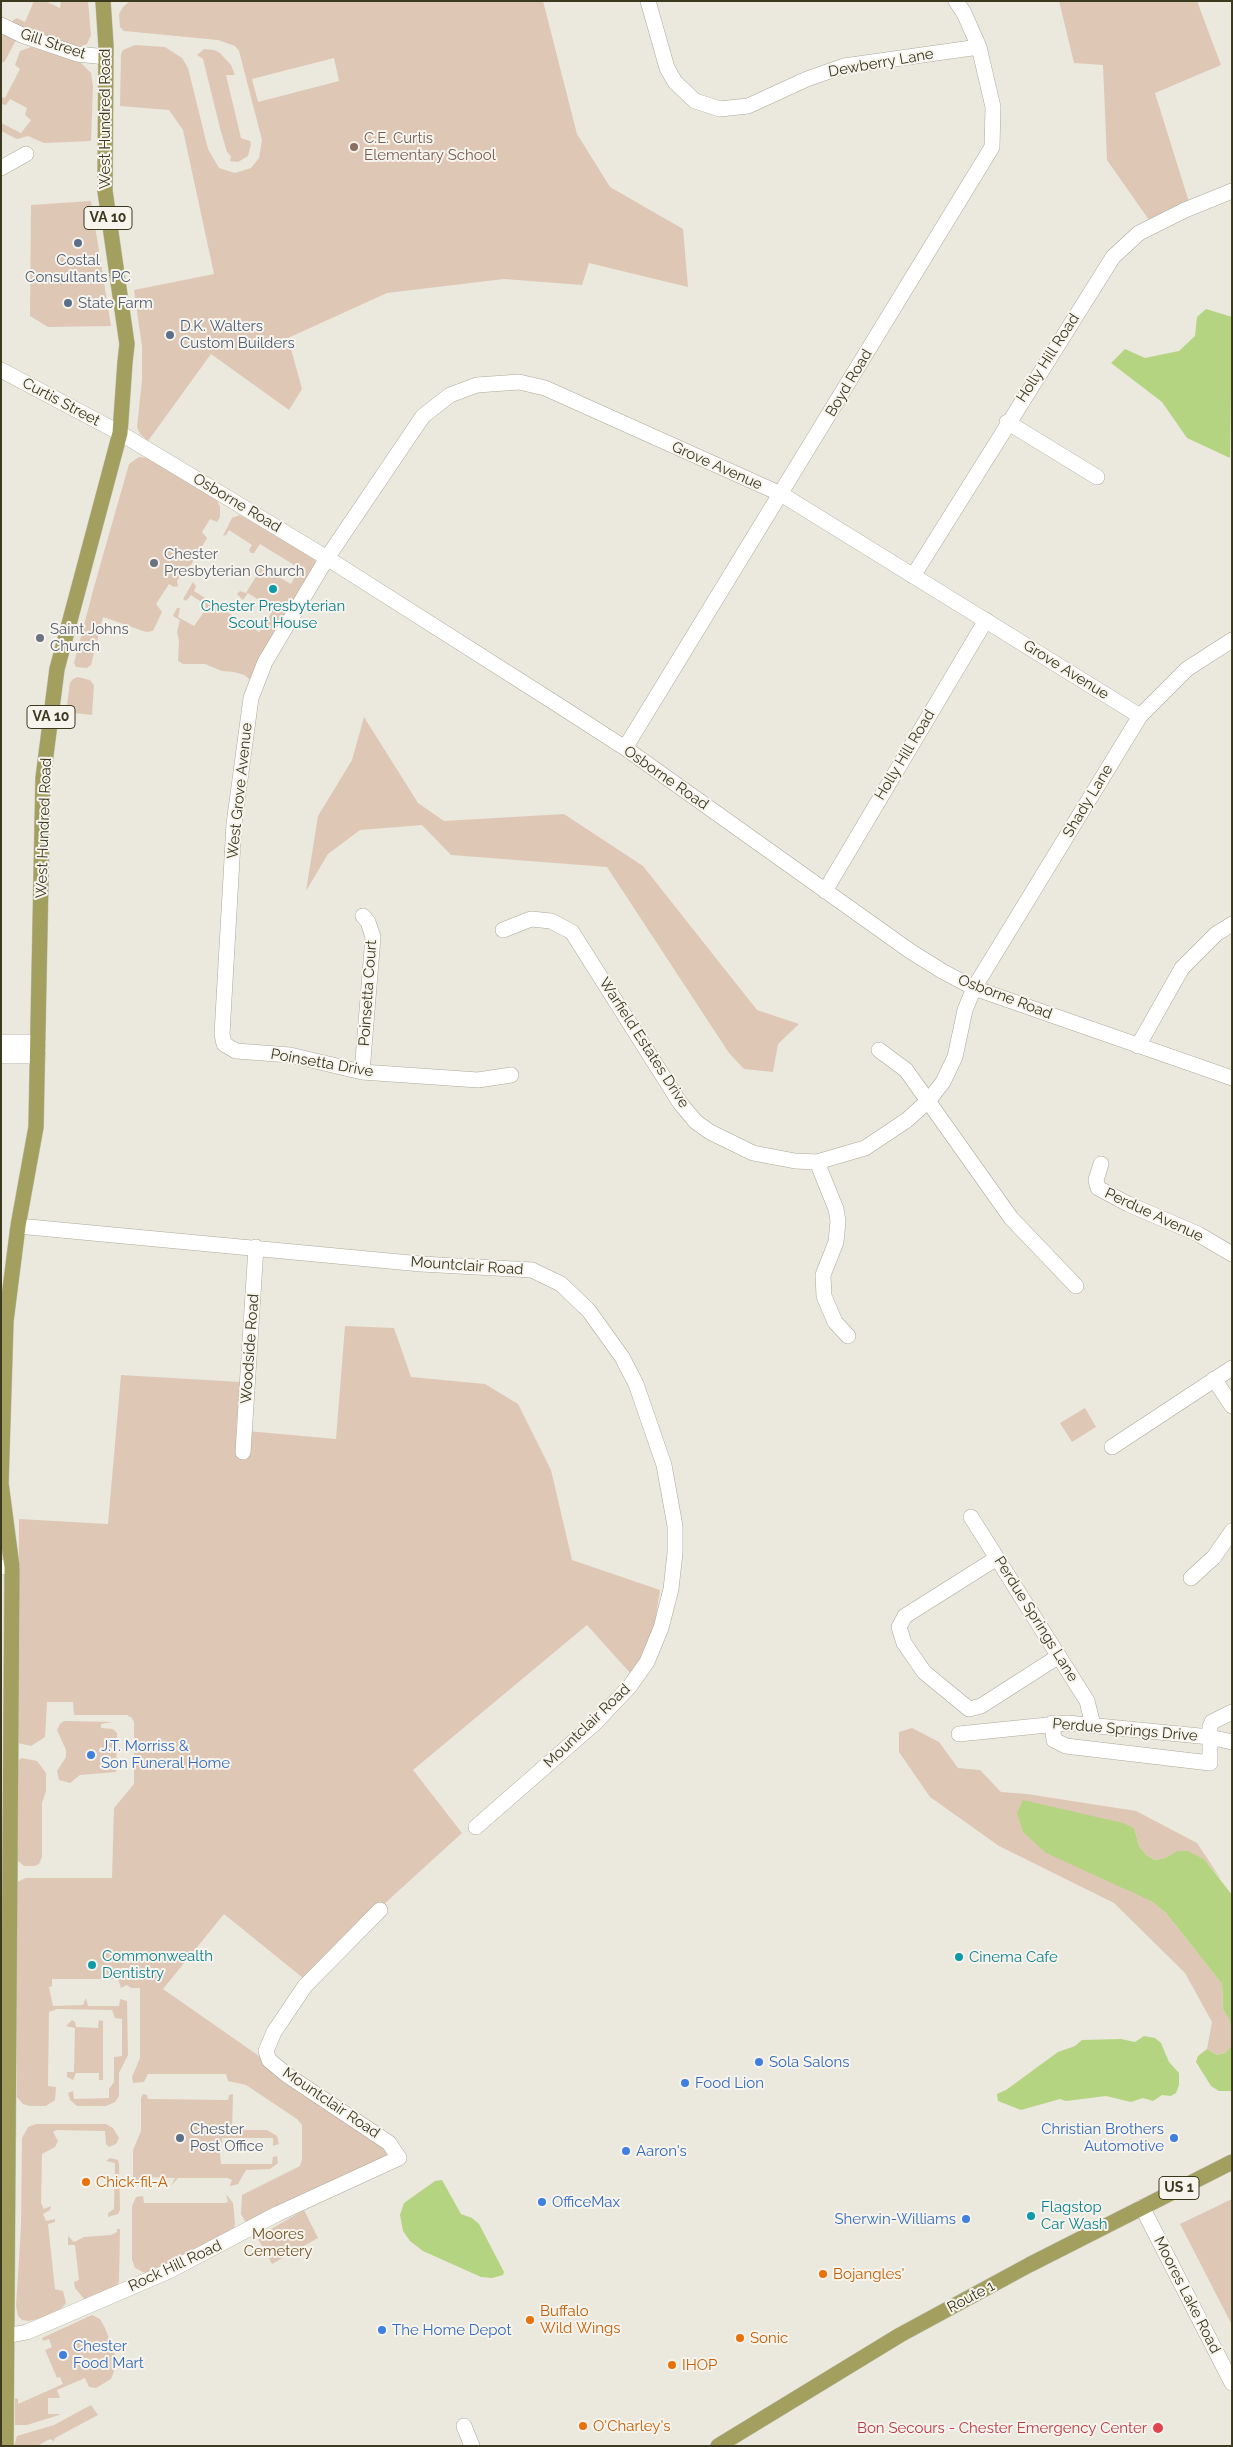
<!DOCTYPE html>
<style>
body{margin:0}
#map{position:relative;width:1233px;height:2447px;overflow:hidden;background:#ebe8de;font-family:Raleway,sans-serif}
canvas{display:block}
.frame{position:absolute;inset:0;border:2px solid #3b391e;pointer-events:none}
</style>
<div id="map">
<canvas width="1233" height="2447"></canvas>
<div class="frame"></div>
</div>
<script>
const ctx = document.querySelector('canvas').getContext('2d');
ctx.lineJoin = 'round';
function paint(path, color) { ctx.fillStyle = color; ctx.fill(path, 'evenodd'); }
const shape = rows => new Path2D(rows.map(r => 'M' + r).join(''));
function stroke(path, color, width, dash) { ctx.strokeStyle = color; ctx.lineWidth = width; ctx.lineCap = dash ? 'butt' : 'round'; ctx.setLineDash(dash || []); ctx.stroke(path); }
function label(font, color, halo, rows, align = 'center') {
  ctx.font = font + ' Raleway,sans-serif'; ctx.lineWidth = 4; ctx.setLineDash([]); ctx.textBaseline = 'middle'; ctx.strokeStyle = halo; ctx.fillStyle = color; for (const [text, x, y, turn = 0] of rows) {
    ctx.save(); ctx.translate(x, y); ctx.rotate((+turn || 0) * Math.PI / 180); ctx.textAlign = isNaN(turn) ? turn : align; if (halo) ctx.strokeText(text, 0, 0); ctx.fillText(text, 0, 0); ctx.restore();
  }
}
const green = shape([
 [34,1,45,1,60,8,61,1,88,1,91,35,87,44,76,48,13,24,13,20,17,18,25,22],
 [130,1,543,1,577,134,610,187,683,229,688,287,589,263,582,285,504,279,387,293,288,338,302,389,289,410,211,354,148,441,140,434,137,427,142,380,142,347,134,290,214,274,183,130,169,110,120,106,121,54,123,50,135,45,165,47,182,58,188,68,208,149,219,168,235,173,251,168,259,158,262,140,239,51,235,46,218,40,124,31,120,27,119,14,123,7],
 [334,58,339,81,258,102,252,79],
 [1059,1,1197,1,1221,65,1155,93,1189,202,1149,220,1107,160,1103,65,1074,63],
 [1,30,16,40,5,61,2,63],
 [31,47,81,63,91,73,93,86,91,141,44,143,28,136,17,139,1,131,1,123,21,133,31,120,25,115,27,108,10,99,6,105,1,104,1,97,5,98,20,69,15,65,20,51],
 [204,49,214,50,220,53,231,65,235,75,226,75,241,138,250,141,251,144,248,156,238,162,230,161,231,156,227,152,220,128,203,59,197,55],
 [91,201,111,326,48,327,30,316,31,205],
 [139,457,148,458,217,500,220,507,220,517,217,522,210,519,202,532,207,538,191,565,185,568,177,581,178,586,174,587,169,584,156,604,162,612,153,631,146,632,103,617,91,665,87,668,76,667,74,663,94,587,129,464],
 [240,515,314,557,316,563,252,681,244,675,234,672,222,671,205,664,183,664,178,661,179,641,177,632,180,620,173,616,177,608,180,608,178,617,194,626,204,612,206,605,191,595,186,601,183,599,193,582,196,586,194,591,259,632,266,624,273,609,248,593,243,600,237,594,240,591,246,593,260,570,256,567,256,564,291,584,299,568,260,544,254,553,251,553,249,550,252,545,229,530,226,535,223,536,232,518],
 [78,677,90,680,94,685,92,715,66,712,70,683,73,679],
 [364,717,418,803,444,821,564,814,643,866,757,1010,799,1024,778,1044,773,1072,744,1069,729,1053,607,867,451,855,422,825,360,830,328,854,306,891,318,816,352,760],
 [345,1326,394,1328,411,1377,485,1384,518,1404,551,1470,572,1560,660,1590,655,1622,643,1656,631,1674,587,1625,413,1770,462,1833,303,1978,224,1914,163,1989,385,2144,391,2155,246,2223,241,2214,242,2195,300,2166,302,2159,302,2125,297,2119,246,2085,228,2081,226,2074,148,2074,144,2082,133,2083,132,2077,140,2058,140,1988,131,1988,127,1985,121,1988,118,1979,52,1979,52,1986,49,1987,53,2006,83,2005,86,1998,88,2006,119,2006,120,1999,127,2001,128,2055,119,2073,119,2096,115,2102,106,2106,77,2106,70,2100,68,2093,73,2091,74,2099,109,2098,109,2089,114,2082,114,2057,122,2056,122,2019,115,2018,112,2010,57,2009,49,2012,48,2086,56,2087,55,2100,46,2106,30,2106,23,2104,17,2097,17,1882,26,1878,112,1878,114,1808,134,1784,134,1722,132,1718,127,1715,74,1715,73,1702,47,1702,45,1737,31,1746,18,1743,19,1519,108,1524,121,1375,240,1382,236,1430,336,1439],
 [1085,1408,1096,1427,1072,1442,1060,1423],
 [64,1721,112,1722,101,1724,101,1728,113,1729,117,1733,116,1772,80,1775,70,1783,59,1780,57,1771,66,1757,66,1750,57,1730,60,1724],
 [912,1728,939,1742,958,1768,980,1770,1001,1792,1027,1794,1136,1811,1197,1843,1221,1879,1205,1860,1177,1851,1165,1858,1155,1860,1146,1855,1139,1846,1134,1828,1151,1901,1166,1913,1222,1984,1223,2009,1229,2019,1232,2032,1232,2045,1225,2053,1217,2055,1207,2049,1212,2022,1185,1973,1114,1903,999,1846,930,1797,899,1752,899,1732],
 [22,1758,37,1761,46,1773,46,1791,42,1803,42,1857,39,1864,35,1866,24,1866,18,1861,17,1856,17,1761],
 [72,2020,75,2022,76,2027,98,2028,99,2020,103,2021,103,2080,99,2080,99,2073,76,2073,73,2080,67,2077,67,2072,74,2072,75,2028,66,2026],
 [143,2094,147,2095,148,2099,228,2100,229,2095,233,2094,232,2130,267,2130,277,2136,279,2144,273,2146,273,2138,222,2138,222,2144,219,2146,221,2164,272,2164,273,2157,277,2156,278,2163,270,2169,246,2170,238,2184,231,2186,230,2185,232,2180,228,2178,178,2178,171,2186,175,2178,145,2177,144,2184,137,2184,133,2177,133,2150,141,2131,141,2098],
 [36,2124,106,2124,113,2128,119,2138,116,2144,109,2147,106,2144,105,2131,56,2130,53,2132,58,2141,55,2147,42,2154,41,2203,44,2209,51,2206,50,2210,43,2214,46,2221,55,2219,55,2222,48,2224,55,2289,63,2291,66,2303,62,2308,41,2318,29,2321,22,2320,18,2316,16,2306,21,2227,22,2138,28,2127],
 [110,2158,118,2160,119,2164,120,2210,118,2214,108,2217,108,2213,114,2209,115,2163,106,2161],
 [226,2194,233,2203,235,2223,234,2229,147,2274,135,2268,132,2259,132,2206,136,2197,143,2196,144,2203,225,2203,228,2202],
 [1232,2199,1232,2325,1180,2224],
 [304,2210,318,2238,272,2264,257,2237],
 [117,2229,120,2229,119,2281,117,2286,84,2299,75,2288,74,2282,79,2280,75,2245,68,2245,68,2236,74,2242,84,2237,111,2235,117,2232],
 [92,2315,100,2319,105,2328,115,2355,116,2366,111,2379,96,2388,89,2387,85,2378,57,2390,60,2398,48,2398,48,2414,60,2414,59,2415,27,2425,15,2425,15,2398,18,2399,18,2404,63,2384,60,2377,57,2378,45,2350,52,2347,49,2339,43,2341,42,2338],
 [91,2405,98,2415,55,2438,54,2441,50,2439,37,2446,14,2446,17,2436,54,2425]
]);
const water = shape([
 [1206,309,1232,317,1230,458,1187,438,1162,402,1111,363,1125,349,1145,358,1179,351,1195,336,1197,317],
 [1023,1800,1123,1823,1134,1828,1139,1846,1146,1855,1155,1860,1165,1858,1177,1851,1188,1851,1205,1860,1232,1895,1232,2032,1229,2019,1223,2009,1222,1984,1166,1913,1151,1901,1046,1853,1023,1832,1017,1813],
 [1144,2036,1155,2038,1161,2043,1169,2062,1179,2073,1179,2085,1176,2093,1171,2096,1162,2095,1153,2101,1143,2098,1131,2102,1106,2096,1066,2101,1060,2099,1021,2110,998,2101,997,2094,1006,2090,1058,2052,1075,2046,1082,2040,1121,2039,1135,2042],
 [1232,2045,1232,2091,1219,2091,1211,2086,1196,2062,1198,2056,1207,2049,1217,2055,1225,2053],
 [442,2180,461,2214,472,2218,479,2224,504,2272,503,2275,492,2278,481,2277,423,2251,410,2241,403,2231,400,2215,404,2203,435,2181]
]);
const minor = shape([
 [648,1,667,68,675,82,695,101,720,109,748,106,807,79,844,66,979,47],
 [1,25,24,36,77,54,106,57],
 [1,168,26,154],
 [1,370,120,433,233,501,327,558,552,701,625,748,910,951,942,971,974,988,1232,1078],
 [1007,422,1097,477],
 [913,576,1113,257,1139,233,1185,210,1232,191],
 [625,748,992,147,993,107,979,47,964,13,956,1],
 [825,891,986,620],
 [503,930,531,919,551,921,572,932,680,1103,696,1122,710,1132,753,1153,795,1161,817,1162,865,1148,907,1120,929,1100,943,1082,955,1057,965,1010,974,988,1140,716,1187,669,1232,640],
 [1,1042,38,1042],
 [1138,1046,1182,968,1216,934,1232,924],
 [879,1050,906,1070,1011,1218,1076,1286],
 [1,1056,38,1056],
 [362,1072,373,937,368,922,363,916],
 [511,1075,478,1080,362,1072,290,1055,236,1051,224,1044,222,1034,234,824,251,698,265,662,327,558,423,416,450,395,477,385,519,382,545,388,781,494,1140,716],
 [817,1162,836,1209,838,1221,836,1242,823,1275,824,1296,835,1322,848,1336],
 [1101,1164,1096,1180,1098,1188,1128,1204,1198,1234,1232,1254],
 [18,1226,421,1264,532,1270,561,1284,589,1311,622,1357,636,1384,664,1465,675,1526,675,1553,671,1589,661,1628,647,1662,630,1686,595,1723,476,1827],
 [1214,1379,1232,1406],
 [1112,1447,1232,1368],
 [243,1452,256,1247],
 [971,1517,1087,1701,1093,1725],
 [997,1558,905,1616,899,1627,904,1643,924,1672,969,1709,981,1706,1059,1656],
 [1,1567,12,1567],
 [1191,1578,1214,1557,1232,1531],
 [1052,1723,1054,1740,1066,1746,1210,1763,1210,1727,1212,1722,1232,1712],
 [959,1734,1067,1723,1210,1737,1232,1742],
 [1142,2207,1232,2383],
 [1,2337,27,2332,169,2271,277,2214,399,2158,389,2143,287,2075,269,2060,266,2051,274,2032,305,1986,380,1910],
 [464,2426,472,2446]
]);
const major = shape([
 [1,1483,12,1567,6,2446],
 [1,1484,6,1321,18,1226,36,1127,43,778,57,669,120,433,125,362,127,344,105,191,106,46,103,1],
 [718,2446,900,2335,1029,2265,1232,2162]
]);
const markers = [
 [354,147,5,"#8d6e63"],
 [78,243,5,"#5c6f8a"],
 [68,303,5,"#5c6f8a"],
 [170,335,5,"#5c6f8a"],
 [154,563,5,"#6b7280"],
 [273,589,5,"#0f9aa8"],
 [40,638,5,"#6b7280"],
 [91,1755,5,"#3f7fe0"],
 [959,1957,5,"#0f9aa8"],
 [92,1965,5,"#0f9aa8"],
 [759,2062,5,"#3f7fe0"],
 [685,2083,5,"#3f7fe0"],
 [180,2138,5,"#5c6f8a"],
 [1174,2138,5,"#3f7fe0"],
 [626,2151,5,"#3f7fe0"],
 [86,2182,5,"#e8710a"],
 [542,2202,5,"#3f7fe0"],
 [1031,2216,5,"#0f9aa8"],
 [966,2219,5,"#3f7fe0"],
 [823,2274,5,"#e8710a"],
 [530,2320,5,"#e8710a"],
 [382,2330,5,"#3f7fe0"],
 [740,2338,5,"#e8710a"],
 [63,2355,5,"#3f7fe0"],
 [672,2365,5,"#e8710a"],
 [583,2426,5,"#e8710a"],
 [1158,2428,6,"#e0444e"]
];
const shields = [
 [108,218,48],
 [51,717,48],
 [1179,2188,40]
];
const shieldNames = [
 ["VA 10",108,218],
 ["VA 10",51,717],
 ["US 1",1179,2188]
];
const streetNames = [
 ["Gill Street",53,44,18],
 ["Dewberry Lane",881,63,-10],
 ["West Hundred Road",105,119,-90],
 ["Holly Hill Road",1048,358,-57],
 ["Boyd Road",849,383,-59],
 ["Curtis Street",61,402,28],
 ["Grove Avenue",717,466,24],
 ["Osborne Road",237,503,31],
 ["Grove Avenue",1066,670,32],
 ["Holly Hill Road",905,755,-59],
 ["Osborne Road",666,778,35],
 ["West Grove Avenue",240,791,-84],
 ["Shady Lane",1088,801,-59],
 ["West Hundred Road",44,828,-88],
 ["Poinsetta Court",368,993,-86],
 ["Osborne Road",1005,997,21],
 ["Warfield Estates Drive",644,1043,57],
 ["Poinsetta Drive",322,1063,10],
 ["Perdue Avenue",1154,1215,25],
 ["Mountclair Road",467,1266,4],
 ["Woodside Road",250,1349,-86],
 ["Perdue Springs Lane",1036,1619,58],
 ["Mountclair Road",587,1726,-44],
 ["Perdue Springs Drive",1125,1730,5],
 ["Mountclair Road",331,2103,34],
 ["Rock Hill Road",175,2266,-25],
 ["Moores Lake Road",1187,2295,63],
 ["Route 1",971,2297,-28]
];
const educationNames = [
 ["C.E. Curtis",364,138],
 ["Elementary School",364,155]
];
const serviceNames = [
 ["Costal",78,260,"center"],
 ["Consultants PC",78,277,"center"],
 ["State Farm",78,303],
 ["D.K. Walters",180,326],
 ["Custom Builders",180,343],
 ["Chester",190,2129],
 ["Post Office",190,2146]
];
const worshipNames = [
 ["Chester",164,554],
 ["Presbyterian Church",164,571],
 ["Saint Johns",50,629],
 ["Church",50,646]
];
const cultureNames = [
 ["Chester Presbyterian",273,606,"center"],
 ["Scout House",273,623,"center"],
 ["Commonwealth",102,1956],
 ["Dentistry",102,1973],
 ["Cinema Cafe",969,1957],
 ["Flagstop",1041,2207],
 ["Car Wash",1041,2224]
];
const shopNames = [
 ["J.T. Morriss &",101,1746],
 ["Son Funeral Home",101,1763],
 ["Sola Salons",769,2062],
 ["Food Lion",695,2083],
 ["Christian Brothers",1164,2129,"right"],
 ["Automotive",1164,2146,"right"],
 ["Aaron's",636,2151],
 ["OfficeMax",552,2202],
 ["Sherwin-Williams",956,2219,"right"],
 ["The Home Depot",392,2330],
 ["Chester",73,2346],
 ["Food Mart",73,2363]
];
const foodNames = [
 ["Chick-fil-A",96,2182],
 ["Bojangles'",833,2274],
 ["Buffalo",540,2311],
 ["Wild Wings",540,2328],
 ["Sonic",750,2338],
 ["IHOP",682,2365],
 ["O'Charley's",593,2426]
];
const parkNames = [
 ["Moores",278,2234],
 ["Cemetery",278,2251]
];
const healthNames = [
 ["Bon Secours - Chester Emergency Center",1147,2428]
];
paint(green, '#dec8b5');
paint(water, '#b5d481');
stroke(minor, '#aca999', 16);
stroke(major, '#c4c4bc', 16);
stroke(minor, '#fff', 15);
stroke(major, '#a3a05f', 15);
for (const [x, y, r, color] of markers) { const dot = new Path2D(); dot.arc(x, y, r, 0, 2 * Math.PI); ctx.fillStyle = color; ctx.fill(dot); stroke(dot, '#f7f4ee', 2); }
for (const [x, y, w] of shields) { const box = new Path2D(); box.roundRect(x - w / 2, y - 11.5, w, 23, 4); ctx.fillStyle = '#f7f4ee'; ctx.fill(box); stroke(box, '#3b391e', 1); }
label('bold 14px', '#3b391e', null, shieldNames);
label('15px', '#3b391e', '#f7f4ee', streetNames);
label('15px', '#785e54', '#f7f4ee', educationNames, 'left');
label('15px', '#4e5e75', '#f7f4ee', serviceNames, 'left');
label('15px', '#5b616d', '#f7f4ee', worshipNames, 'left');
label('15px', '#0d838f', '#f7f4ee', cultureNames, 'left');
label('15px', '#366cbe', '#f7f4ee', shopNames, 'left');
label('15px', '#c56008', '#f7f4ee', foodNames, 'left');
label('15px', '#745526', '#f7f4ee', parkNames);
label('15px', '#be3a42', '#f7f4ee', healthNames, 'right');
</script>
